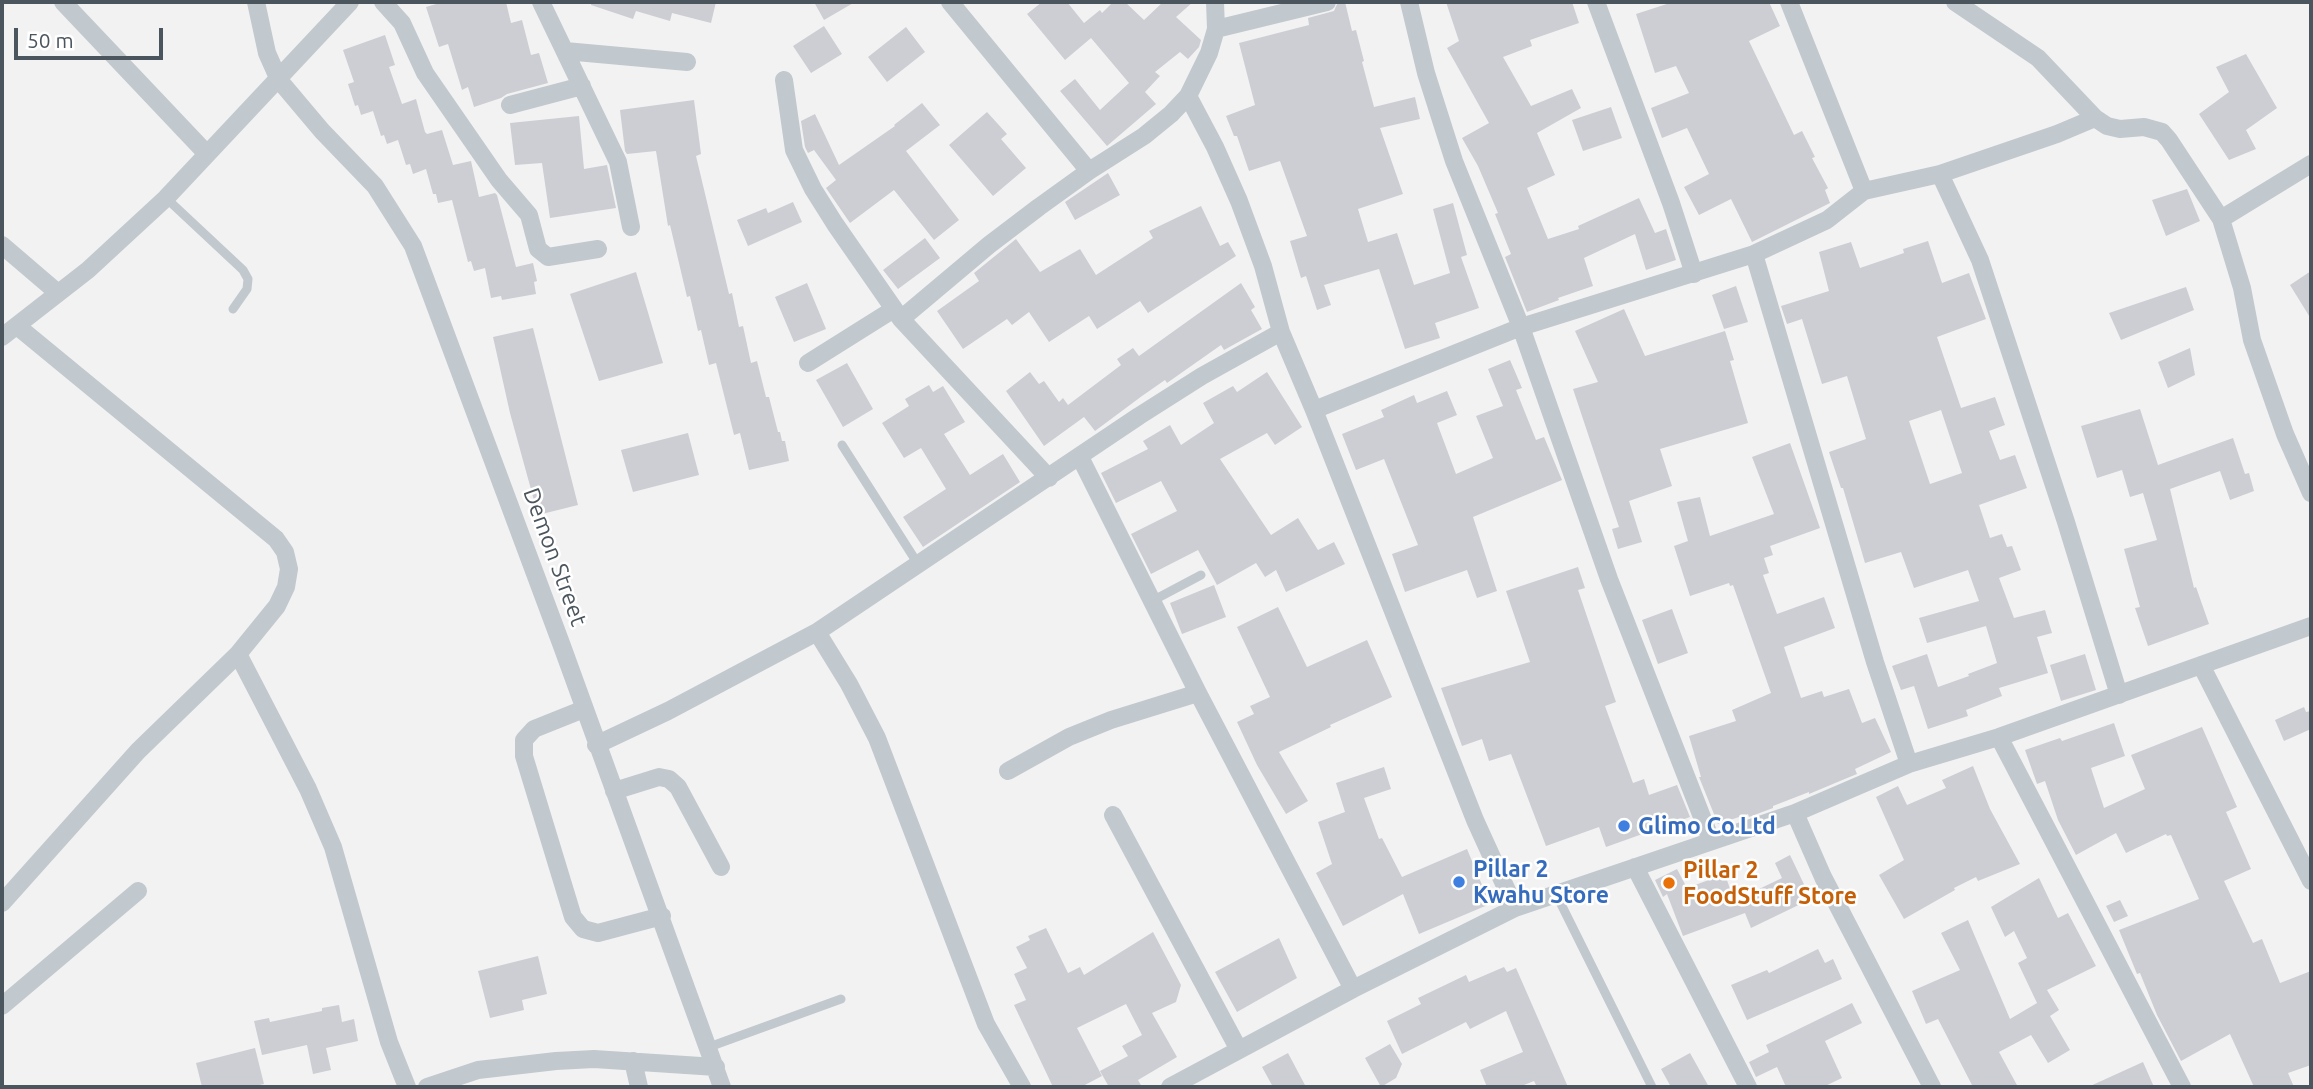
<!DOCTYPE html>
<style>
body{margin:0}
#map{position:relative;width:2313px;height:1089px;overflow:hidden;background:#f3f2f2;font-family:Ubuntu,sans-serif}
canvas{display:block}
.frame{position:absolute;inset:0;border:4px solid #4b555d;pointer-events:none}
.scale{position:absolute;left:14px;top:28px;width:149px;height:32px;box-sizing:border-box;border:4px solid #4b555d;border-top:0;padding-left:9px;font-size:21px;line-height:24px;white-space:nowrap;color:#4b555d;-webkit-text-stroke:5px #fff;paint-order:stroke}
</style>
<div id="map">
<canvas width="2313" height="1089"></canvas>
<div class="frame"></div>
<div class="scale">50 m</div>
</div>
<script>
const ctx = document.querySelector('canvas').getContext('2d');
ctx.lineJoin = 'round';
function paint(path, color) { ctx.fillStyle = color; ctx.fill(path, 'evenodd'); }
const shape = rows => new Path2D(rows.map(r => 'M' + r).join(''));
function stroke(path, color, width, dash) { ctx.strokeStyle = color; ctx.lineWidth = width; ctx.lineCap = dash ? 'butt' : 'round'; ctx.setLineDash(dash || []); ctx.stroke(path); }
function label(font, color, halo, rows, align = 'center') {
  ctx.font = font + ' Ubuntu,sans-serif'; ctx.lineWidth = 5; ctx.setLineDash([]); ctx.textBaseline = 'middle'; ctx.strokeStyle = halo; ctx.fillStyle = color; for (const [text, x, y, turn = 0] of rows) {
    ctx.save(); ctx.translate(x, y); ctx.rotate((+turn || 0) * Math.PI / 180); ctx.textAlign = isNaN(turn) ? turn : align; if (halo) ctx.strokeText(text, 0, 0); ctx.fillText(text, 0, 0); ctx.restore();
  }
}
const building = shape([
 [443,2,506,2,511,23,522,20,531,55,539,53,548,83,507,94,501,98,474,107,468,87,462,90,448,44,439,47,426,7],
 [591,2,716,2,711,23,672,13,670,21,636,11,633,19,591,5],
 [814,2,855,2,824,20],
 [1042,2,1067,2,1084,23,1100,10,1102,13,1113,2,1125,2,1144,20,1163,2,1193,2,1176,17,1201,40,1199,47,1188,59,1180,52,1155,72,1160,76,1145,92,1156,104,1107,146,1060,91,1075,79,1100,110,1129,83,1091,38,1065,60,1027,14],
 [1338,2,1345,2,1352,31,1356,30,1364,61,1362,62,1374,107,1415,97,1420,119,1380,128,1403,194,1358,209,1368,242,1397,233,1414,285,1450,273,1433,209,1453,203,1467,255,1461,257,1479,308,1435,323,1440,338,1405,349,1379,269,1324,285,1331,305,1317,310,1306,276,1301,278,1290,241,1307,236,1280,161,1249,171,1237,136,1234,136,1226,116,1255,105,1239,43,1309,25,1308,18,1334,11],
 [1446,2,1572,2,1579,23,1530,40,1532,46,1503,57,1531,106,1572,89,1581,108,1537,133,1555,175,1527,188,1548,239,1579,229,1578,226,1639,198,1655,233,1666,229,1676,260,1646,270,1635,234,1584,258,1593,286,1558,298,1559,300,1527,312,1505,257,1511,254,1495,214,1498,213,1478,166,1462,138,1489,123,1447,48,1459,41],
 [1673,2,1769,2,1780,26,1749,41,1794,135,1802,131,1815,157,1812,158,1828,188,1825,190,1830,203,1752,242,1731,199,1699,215,1684,187,1709,174,1687,128,1662,138,1651,108,1689,93,1676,66,1655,73,1636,14],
 [824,26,842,54,811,73,793,46],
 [906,27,925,52,887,82,868,57],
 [385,35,395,65,389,67,402,104,416,99,425,132,427,134,442,130,453,165,471,161,479,197,495,193,497,195,516,267,533,263,537,281,534,282,536,294,502,300,501,296,491,298,485,268,474,271,471,261,468,262,452,200,438,203,436,194,433,194,426,169,413,174,410,164,406,165,398,140,387,144,384,135,381,136,373,111,361,115,358,105,355,106,348,84,354,82,343,50],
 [2246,54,2277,108,2246,130,2256,149,2229,160,2199,114,2229,92,2216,67],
 [694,100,701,154,696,156,729,294,732,293,739,327,743,326,751,363,757,361,766,397,769,397,778,432,780,432,782,441,785,441,789,461,749,470,740,433,734,435,716,363,709,365,701,330,698,331,690,296,687,297,670,225,668,226,656,151,627,154,625,151,620,110],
 [922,103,940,125,906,151,959,220,934,240,894,190,850,223,826,188,836,180,814,150,808,153,805,147,801,121,815,114,839,165,895,126,894,125],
 [1611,107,1622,138,1583,151,1572,120],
 [987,112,1007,134,1001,139,1026,168,993,196,949,145],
 [579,116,584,169,607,165,616,208,550,218,542,163,515,165,510,123],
 [1108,173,1120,195,1075,220,1065,202],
 [2187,189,2200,221,2166,236,2152,200],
 [793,202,802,222,748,246,737,220,766,208,768,213],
 [1201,206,1220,246,1228,242,1236,256,1148,313,1140,301,1097,329,1089,316,1049,342,1029,312,1012,325,1007,319,963,349,937,311,979,281,974,273,1016,239,1040,272,1080,249,1096,275,1153,238,1149,231],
 [925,238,940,258,898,289,883,270],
 [1928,241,1942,283,1969,273,1986,319,1937,337,1961,408,1995,397,2005,425,1989,431,2000,460,2015,455,2027,488,1979,505,1990,538,2002,534,2007,547,2012,546,2021,570,1999,578,2014,618,2045,610,2052,633,2037,637,2048,673,1999,688,2002,696,1966,710,1968,716,1928,729,1914,686,1901,690,1892,666,1927,654,1938,687,1969,676,1968,674,1997,663,1986,626,1927,643,1919,618,1979,601,1968,570,1914,588,1901,552,1865,563,1843,488,1841,488,1829,452,1866,439,1847,376,1822,384,1802,319,1787,324,1781,306,1829,291,1819,252,1851,242,1860,268,1904,253,1903,249],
 [1941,410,1962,473,1930,484,1909,421],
 [2311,271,2311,319,2290,285],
 [636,272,663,363,599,381,570,294],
 [807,283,826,329,794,342,775,297],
 [1241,283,1255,307,1251,310,1262,329,1224,350,1221,345,1167,383,1165,380,1142,396,1095,431,1084,417,1044,446,1006,391,1030,372,1039,384,1044,381,1059,402,1063,398,1068,405,1121,365,1117,359,1133,348,1139,356],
 [1736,286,1748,322,1724,329,1712,295],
 [2186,287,2194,310,2121,340,2109,313],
 [1624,309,1645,356,1725,331,1734,360,1730,361,1748,423,1660,449,1672,486,1629,501,1642,542,1618,549,1612,529,1619,527,1573,389,1598,382,1575,331],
 [533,328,578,505,538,515,510,413,493,337],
 [2190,348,2195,375,2168,388,2158,362],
 [1510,360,1522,388,1516,390,1536,440,1544,437,1562,480,1473,517,1497,591,1477,598,1467,570,1405,592,1392,554,1418,545,1384,459,1356,470,1342,434,1384,417,1381,410,1414,395,1417,403,1447,391,1457,415,1437,423,1456,474,1493,458,1476,416,1503,406,1488,369],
 [847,363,873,409,843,427,816,380],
 [1267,372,1302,427,1275,445,1267,433,1220,459,1271,535,1298,518,1318,550,1334,542,1345,564,1286,592,1276,570,1265,577,1256,563,1217,585,1198,550,1151,574,1131,534,1177,511,1161,481,1116,503,1101,473,1148,449,1143,441,1170,425,1181,445,1214,423,1203,403,1233,386,1237,392],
 [929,385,933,392,943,386,965,422,944,434,970,475,1003,454,1020,482,923,547,903,517,946,489,921,448,904,458,882,423,909,406,905,399],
 [2140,409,2158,465,2233,438,2245,474,2249,473,2254,491,2230,500,2220,471,2170,489,2194,588,2196,587,2209,624,2148,646,2135,608,2140,607,2124,549,2157,540,2143,493,2130,497,2122,470,2097,478,2081,426],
 [688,433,699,475,633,492,621,450],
 [1790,443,1820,528,1770,546,1773,555,1764,558,1769,573,1763,575,1777,614,1824,597,1835,628,1784,647,1801,698,1822,691,1824,697,1849,689,1862,723,1875,718,1891,752,1855,769,1857,774,1840,781,1809,794,1809,792,1773,806,1773,808,1749,817,1748,814,1718,824,1699,777,1701,777,1689,736,1736,721,1732,710,1771,693,1733,585,1730,586,1729,583,1690,596,1674,546,1688,541,1677,502,1700,497,1710,536,1774,514,1752,457],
 [1578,567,1585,588,1578,590,1616,702,1605,706,1633,783,1644,779,1649,795,1677,785,1690,817,1606,847,1599,827,1546,846,1511,754,1489,761,1482,739,1462,746,1441,688,1530,662,1506,591],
 [1214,585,1226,617,1182,634,1170,603],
 [1278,607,1307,667,1367,640,1392,697,1330,725,1331,727,1279,752,1308,801,1286,814,1257,765,1237,722,1254,714,1250,706,1270,697,1237,627],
 [1672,609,1688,653,1658,664,1642,620],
 [2085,654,2096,690,2061,701,2050,665],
 [2304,707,2306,712,2311,711,2311,729,2284,741,2275,720],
 [2114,723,2125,756,2091,768,2104,808,2145,789,2131,755,2202,727,2237,807,2226,812,2251,869,2224,881,2253,943,2262,939,2280,983,2311,971,2311,1065,2288,1073,2294,1087,2254,1087,2230,1034,2181,1061,2157,1015,2140,973,2137,974,2119,930,2199,899,2171,835,2167,836,2166,834,2126,853,2116,833,2076,855,2058,820,2045,781,2037,784,2025,750,2060,738,2062,741],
 [1973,766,1990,809,2020,864,1978,881,1976,877,1954,888,1955,890,1904,919,1879,875,1904,860,1876,797,1898,786,1907,805,1946,788,1942,780],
 [1384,767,1391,789,1364,798,1379,839,1382,838,1402,877,1467,849,1490,904,1419,934,1403,894,1343,926,1316,873,1332,864,1318,822,1345,812,1336,783],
 [1790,855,1811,899,1751,928,1745,913,1683,936,1667,894,1663,897,1655,880,1677,869,1687,888,1725,874,1734,901,1782,878,1775,863],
 [2039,878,2058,918,2068,913,2096,966,2047,990,2059,1010,2050,1016,2070,1050,2048,1063,2031,1035,1999,1052,2018,1087,1973,1087,1938,1019,1926,1024,1912,991,1960,970,1941,933,1968,920,2010,1019,2037,1003,2018,963,2027,958,2014,931,2005,937,1991,907],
 [2120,900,2128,916,2114,922,2106,906],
 [1046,928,1068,973,1080,967,1084,975,1153,932,1181,985,1176,1002,1152,1013,1177,1057,1138,1080,1142,1087,1109,1087,1100,1071,1128,1056,1122,1046,1142,1035,1126,1004,1077,1028,1102,1076,1081,1087,1053,1087,1014,1005,1026,1000,1014,974,1027,968,1016,947,1030,940,1028,936],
 [1279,938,1297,978,1237,1012,1215,972],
 [1818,949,1825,963,1833,959,1842,979,1747,1020,1731,985,1767,970,1769,973],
 [538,956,547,994,522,1000,524,1010,490,1018,478,971],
 [1504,967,1507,972,1516,968,1568,1087,1537,1087,1534,1081,1519,1087,1487,1087,1480,1070,1523,1052,1506,1011,1470,1029,1466,1022,1402,1054,1387,1021,1421,1004,1418,998,1466,975,1469,982],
 [1852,1003,1862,1023,1825,1041,1842,1078,1823,1087,1786,1087,1777,1067,1756,1077,1749,1062,1769,1052,1766,1045],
 [339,1005,342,1022,354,1019,358,1041,326,1048,331,1070,313,1074,307,1045,262,1055,254,1021,269,1018,270,1022,322,1011,322,1008],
 [1390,1044,1402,1064,1396,1078,1381,1087,1365,1058],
 [255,1048,264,1084,251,1087,202,1087,196,1063],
 [1288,1053,1306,1087,1273,1087,1262,1067],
 [1690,1053,1709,1087,1671,1087,1661,1069],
 [2143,1062,2154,1087,2088,1087]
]);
const lane = shape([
 [166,198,243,270,248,279,247,289,233,309],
 [842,445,918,564],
 [1152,601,1201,575],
 [1556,894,1652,1087],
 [709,1047,841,999]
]);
const street = shape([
 [63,2,207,154],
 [256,2,267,53,279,80,322,131,375,186,413,246,562,646,722,1087],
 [383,2,402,23,425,73,499,180,529,215,538,249,548,257,598,249],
 [541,2,618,162,631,227],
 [950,2,1089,171],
 [1409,2,1426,73,1454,161,1521,327,1609,579,1711,840],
 [1596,2,1671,203,1694,274],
 [1789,2,1864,191],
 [1955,2,2038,58,2095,118,2107,126,2120,129,2144,127,2162,132,2169,140,2221,219,2242,288,2252,340,2285,434,2311,493],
 [1216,29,1327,2],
 [565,51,687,62],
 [784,80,794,150,813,189,835,224,901,319,1049,478],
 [1188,96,1215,147,1239,201,1263,266,1281,332,1314,410,1475,820,1515,908],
 [510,105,582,86],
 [1940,174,1980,260,2066,522,2119,695],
 [2221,219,2311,164],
 [2,245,58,293],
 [1754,254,1875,662,1909,764],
 [901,319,989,245,1039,207,1089,171,1144,136,1171,114,1188,96,1209,53,1216,29,1215,2],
 [2,337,88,270,166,198,350,2],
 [808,363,894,309],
 [1314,410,1521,327,1754,254,1827,220,1864,191,1940,174,2057,134,2095,118],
 [1080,457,1198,693,1353,989],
 [817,632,849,684,877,738,986,1024,1022,1087],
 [238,654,308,789,333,847,389,1042,407,1087],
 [2201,665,2311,881],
 [584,709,534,729,524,740,524,756,573,917,583,929,598,933,662,916],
 [1999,737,2182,1087],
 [596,745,668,711,817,632,1139,416,1202,376,1281,332],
 [1008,771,1069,737,1111,720,1198,693],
 [614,791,659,777,669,779,678,787,721,867],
 [1795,813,1823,877,1932,1087],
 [1113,815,1239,1050],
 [1635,867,1748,1087],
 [2,903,138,751,238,654,277,606,286,587,289,569,285,552,276,539,17,326],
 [2,1006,138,891],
 [633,1061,639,1087],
 [427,1087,478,1070,556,1061,594,1059,716,1067],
 [1170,1087,1353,989,1515,908,1795,813,1909,764,1999,737,2311,626]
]);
const markers = [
 [1624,826,7,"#3f7fe0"],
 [1459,882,7,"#3f7fe0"],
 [1669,883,7,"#e8710a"]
];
const streetNames = [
 ["Demon Street",555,557,70]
];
const shopNames = [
 ["Glimo Co.Ltd",1638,826],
 ["Pillar 2",1473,869],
 ["Kwahu Store",1473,895]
];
const foodNames = [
 ["Pillar 2",1683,870],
 ["FoodStuff Store",1683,896]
];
paint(building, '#ccced3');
stroke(lane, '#c1c9ce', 9);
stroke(street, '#c1c9ce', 18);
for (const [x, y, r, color] of markers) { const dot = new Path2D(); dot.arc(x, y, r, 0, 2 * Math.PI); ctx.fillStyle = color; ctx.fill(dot); stroke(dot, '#fff', 2.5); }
label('23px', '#4b555d', '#fff', streetNames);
label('bold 23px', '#366cbe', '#fff', shopNames, 'left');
label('bold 23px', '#c56008', '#fff', foodNames, 'left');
</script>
